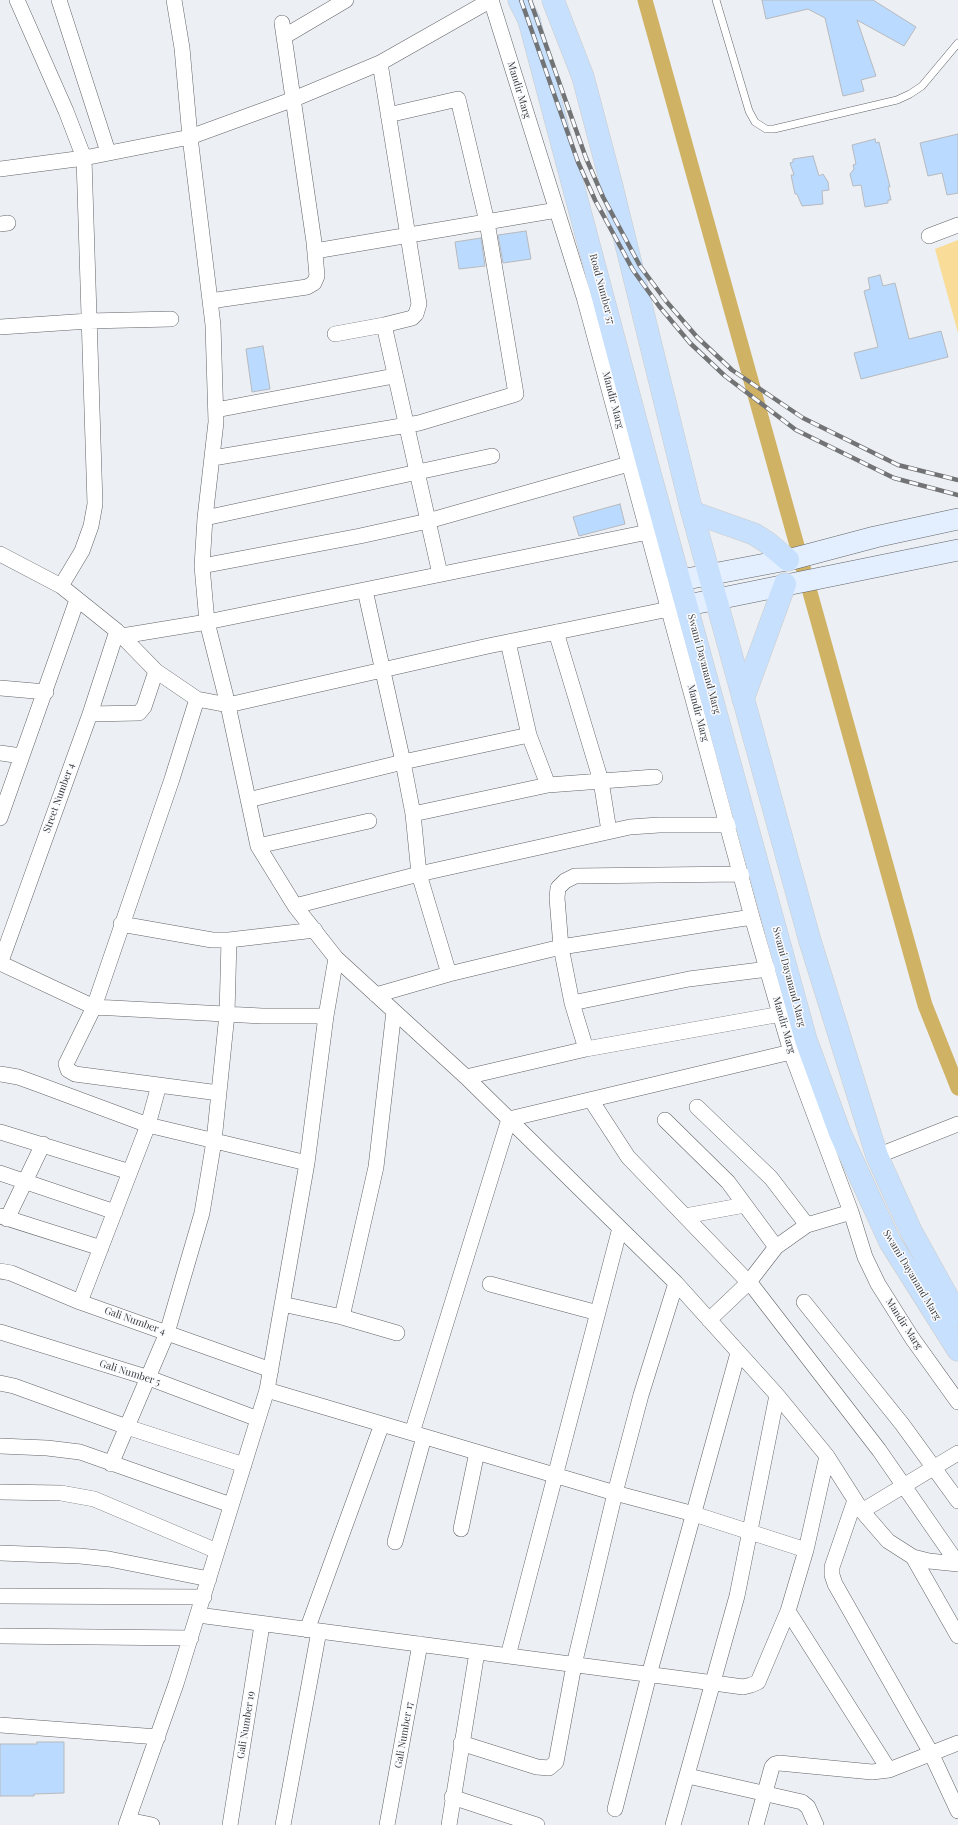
<!DOCTYPE html>
<style>
body{margin:0}
canvas{display:block;background:#eceff3}
</style>
<canvas width="958" height="1825"></canvas>
<script>
const ctx = document.querySelector('canvas').getContext('2d');
ctx.lineJoin = 'round';
function paint(path, color) { ctx.fillStyle = color; ctx.fill(path, 'evenodd'); }
const shape = rows => new Path2D(rows.map(r => 'M' + r).join(''));
function stroke(path, color, width, dash) { ctx.strokeStyle = color; ctx.lineWidth = width; ctx.lineCap = dash ? 'butt' : 'round'; ctx.setLineDash(dash || []); ctx.stroke(path); }
function label(font, color, halo, rows, align = 'center') {
  ctx.font = font + ' "Playfair Display",serif'; ctx.lineWidth = 3; ctx.setLineDash([]); ctx.textBaseline = 'middle'; ctx.strokeStyle = halo; ctx.fillStyle = color; for (const [text, x, y, turn = 0] of rows) {
    ctx.save(); ctx.translate(x, y); ctx.rotate((+turn || 0) * Math.PI / 180); ctx.textAlign = isNaN(turn) ? turn : align; if (halo) ctx.strokeText(text, 0, 0); ctx.fillText(text, 0, 0); ctx.restore();
  }
}
const green = shape([
 [958,240,958,333,935,249]
]);
const canal = shape([
 [645,0,925,1005,958,1088]
]);
const building = shape([
 [762,0,873,0,916,27,904,46,857,20,876,76,861,80,864,91,843,96,825,18,808,9,766,19,762,0],
 [958,134,958,193,947,195,942,173,928,176,920,143,958,134],
 [875,139,876,143,879,142,890,187,888,187,891,200,888,200,888,203,865,207,861,185,853,186,850,174,854,169,853,165,856,164,852,145,875,139],
 [813,156,819,176,823,174,828,182,829,190,822,191,823,204,802,206,797,194,795,194,791,175,794,175,790,163,793,162,793,159,813,156],
 [526,231,531,259,503,263,498,235,526,231],
 [481,238,485,266,459,269,455,242,481,238],
 [880,275,883,286,895,283,909,339,941,331,948,357,861,379,854,353,878,347,864,291,870,289,868,278,880,275],
 [263,346,270,389,252,392,246,349,263,346],
 [620,504,625,524,579,536,573,517,620,504],
 [37,1742,64,1742,64,1793,34,1794,34,1796,0,1796,0,1744,37,1744,37,1742]
]);
const service = shape([
 [716,0,749,111,755,122,766,129,774,129,897,100,910,94,922,86,958,43]
]);
const minor = shape([
 [17,0,66,111,84,158,95,504,91,526,82,551,61,586],
 [59,0,108,152],
 [174,0,182,48,190,137,213,325,216,422,205,518,202,566,207,622,228,705,258,846,295,906,336,958,466,1077,676,1283,777,1395,827,1456,862,1511,888,1541,913,1557,929,1561,958,1564],
 [491,0,584,297,752,917,791,1052,851,1212,865,1257,878,1284,912,1338,958,1402],
 [285,36,346,0],
 [0,169,84,158,190,137,294,99,380,63,491,0],
 [0,224,8,223],
 [929,236,958,225],
 [315,251,557,210],
 [210,301,307,287,314,283,317,276,314,242,282,23],
 [384,325,440,574],
 [0,327,89,321,171,319],
 [335,334,384,325,412,318,416,314,419,304,380,63],
 [216,410,394,376],
 [213,458,419,423,516,394,487,222,458,99,388,115],
 [205,518,492,456],
 [0,554,61,586,117,631,156,671,197,699,228,705,488,646,679,607],
 [202,566,360,536,428,521,639,461],
 [365,590,403,762,413,814,419,874,449,974],
 [556,632,601,781,609,831],
 [122,636,207,622,658,530],
 [508,642,529,735,548,785],
 [0,688,46,692],
 [197,699,172,779,94,1007,66,1064,68,1070,75,1074,219,1093],
 [90,714,139,713,144,707,156,671],
 [0,753,21,756],
 [248,800,403,762,529,735],
 [413,814,548,785,655,777],
 [0,818,77,600],
 [258,846,369,821],
 [295,906,419,874,630,827,659,825,729,825],
 [121,924,212,940,229,940,315,930],
 [0,963,94,1007,262,1016,326,1016],
 [0,964,90,714,117,631],
 [376,995,449,974,561,947,752,917],
 [572,1003,689,979,768,969],
 [586,1049,572,1003,561,947,557,898,558,888,565,881,575,876,742,874],
 [0,1074,18,1077,32,1082,148,1125,307,1163],
 [466,1077,586,1049,781,1014],
 [591,1100,628,1157,754,1288,879,1450,958,1564],
 [697,1107,771,1178,807,1225],
 [665,1120,728,1182,776,1247],
 [0,1132,130,1172],
 [877,1156,958,1124],
 [0,1173,115,1212],
 [0,1216,101,1248],
 [685,1216,745,1205],
 [7,1219,43,1144],
 [0,1271,11,1273,80,1302,271,1370],
 [490,1284,598,1313],
 [80,1302,148,1125,159,1085],
 [804,1302,902,1424,958,1501],
 [282,1304,342,1317,397,1333],
 [342,1317,376,1167,394,1011],
 [709,1320,749,1282,776,1247,807,1225,851,1212],
 [0,1332,149,1378,258,1419],
 [0,1383,14,1386,127,1427,244,1465],
 [267,1390,615,1493,694,1514,806,1550],
 [412,1433,509,1119,791,1052],
 [0,1446,47,1448,80,1452,231,1505],
 [111,1464,167,1333,202,1213,214,1141,227,1014,229,940],
 [0,1492,61,1493,94,1499,217,1551],
 [855,1500,832,1567,832,1575,835,1584,931,1753,958,1811],
 [862,1511,958,1453],
 [461,1529,477,1452],
 [395,1542,424,1437],
 [0,1553,80,1556,109,1559,209,1579],
 [913,1557,958,1636],
 [0,1596,204,1597],
 [788,1611,889,1770],
 [198,1615,714,1683,743,1687,751,1685,758,1682,788,1611,806,1550,827,1456],
 [307,1630,382,1424],
 [0,1636,191,1638],
 [508,1656,620,1228],
 [0,1725,158,1737],
 [461,1743,537,1767,549,1768,556,1762,574,1665,615,1493,641,1395,676,1283],
 [688,1776,802,1802,808,1807,816,1825],
 [452,1797,537,1825],
 [615,1809,649,1675,738,1353],
 [128,1820,152,1825],
 [126,1825,176,1684,267,1390,307,1163,326,1016,336,958],
 [230,1825,262,1625],
 [283,1825,319,1631],
 [387,1825,420,1644],
 [449,1825,477,1652],
 [673,1825,737,1596,777,1395],
 [756,1825,772,1767,775,1764,779,1763,872,1772,889,1770,958,1743]
]);
const secondary = shape([
 [681,580,792,559,875,537,958,519],
 [688,605,958,550]
]);
const primary = shape([
 [519,0,529,20,646,459,806,1040,840,1133,890,1242,958,1350],
 [553,0,583,77,611,183,692,512,810,941,877,1156,911,1231,958,1316],
 [692,512,754,534,768,543,788,560],
 [743,699,785,584]
]);
const rail = shape([
 [521,0,578,162,595,200,633,270,659,306,690,343,725,376,796,430,894,478,958,495],
 [530,0,586,158,603,197,640,266,666,301,697,337,732,370,803,418,898,465,958,480]
]);
const streetNames = [
 ["Mandir Marg",519,90,73],
 ["Road Number 57",602,289,75],
 ["Mandir Marg",613,400,75],
 ["Swami Dayanand Marg",704,664,75],
 ["Mandir Marg",698,713,75],
 ["Street Number 4",59,798,-70],
 ["Swami Dayanand Marg",789,977,75],
 ["Mandir Marg",784,1025,74],
 ["Swami Dayanand Marg",912,1275,59],
 ["Gali Number 4",135,1321,20],
 ["Mandir Marg",904,1324,57],
 ["Gali Number 5",130,1373,18],
 ["Gali Number 19",246,1725,-81],
 ["Gali Number 17",404,1735,-80]
];
paint(green, '#f8dc98');
stroke(canal, '#d0b265', 15);
paint(building, '#bbdaff');
stroke(building, '#b7babd', 1);
stroke(service, '#626468', 8);
stroke(minor, '#626468', 16);
stroke(secondary, '#626468', 22);
stroke(primary, '#ccc', 23);
stroke(service, '#fff', 7);
stroke(minor, '#fff', 15);
stroke(secondary, '#e3effe', 21);
stroke(primary, '#c7e0fd', 22);
stroke(rail, '#717375', 4.5);
stroke(rail, '#fbfcff', 3, [9]);
label('10px', '#393b3c', '#fbfcff', streetNames);
</script>
